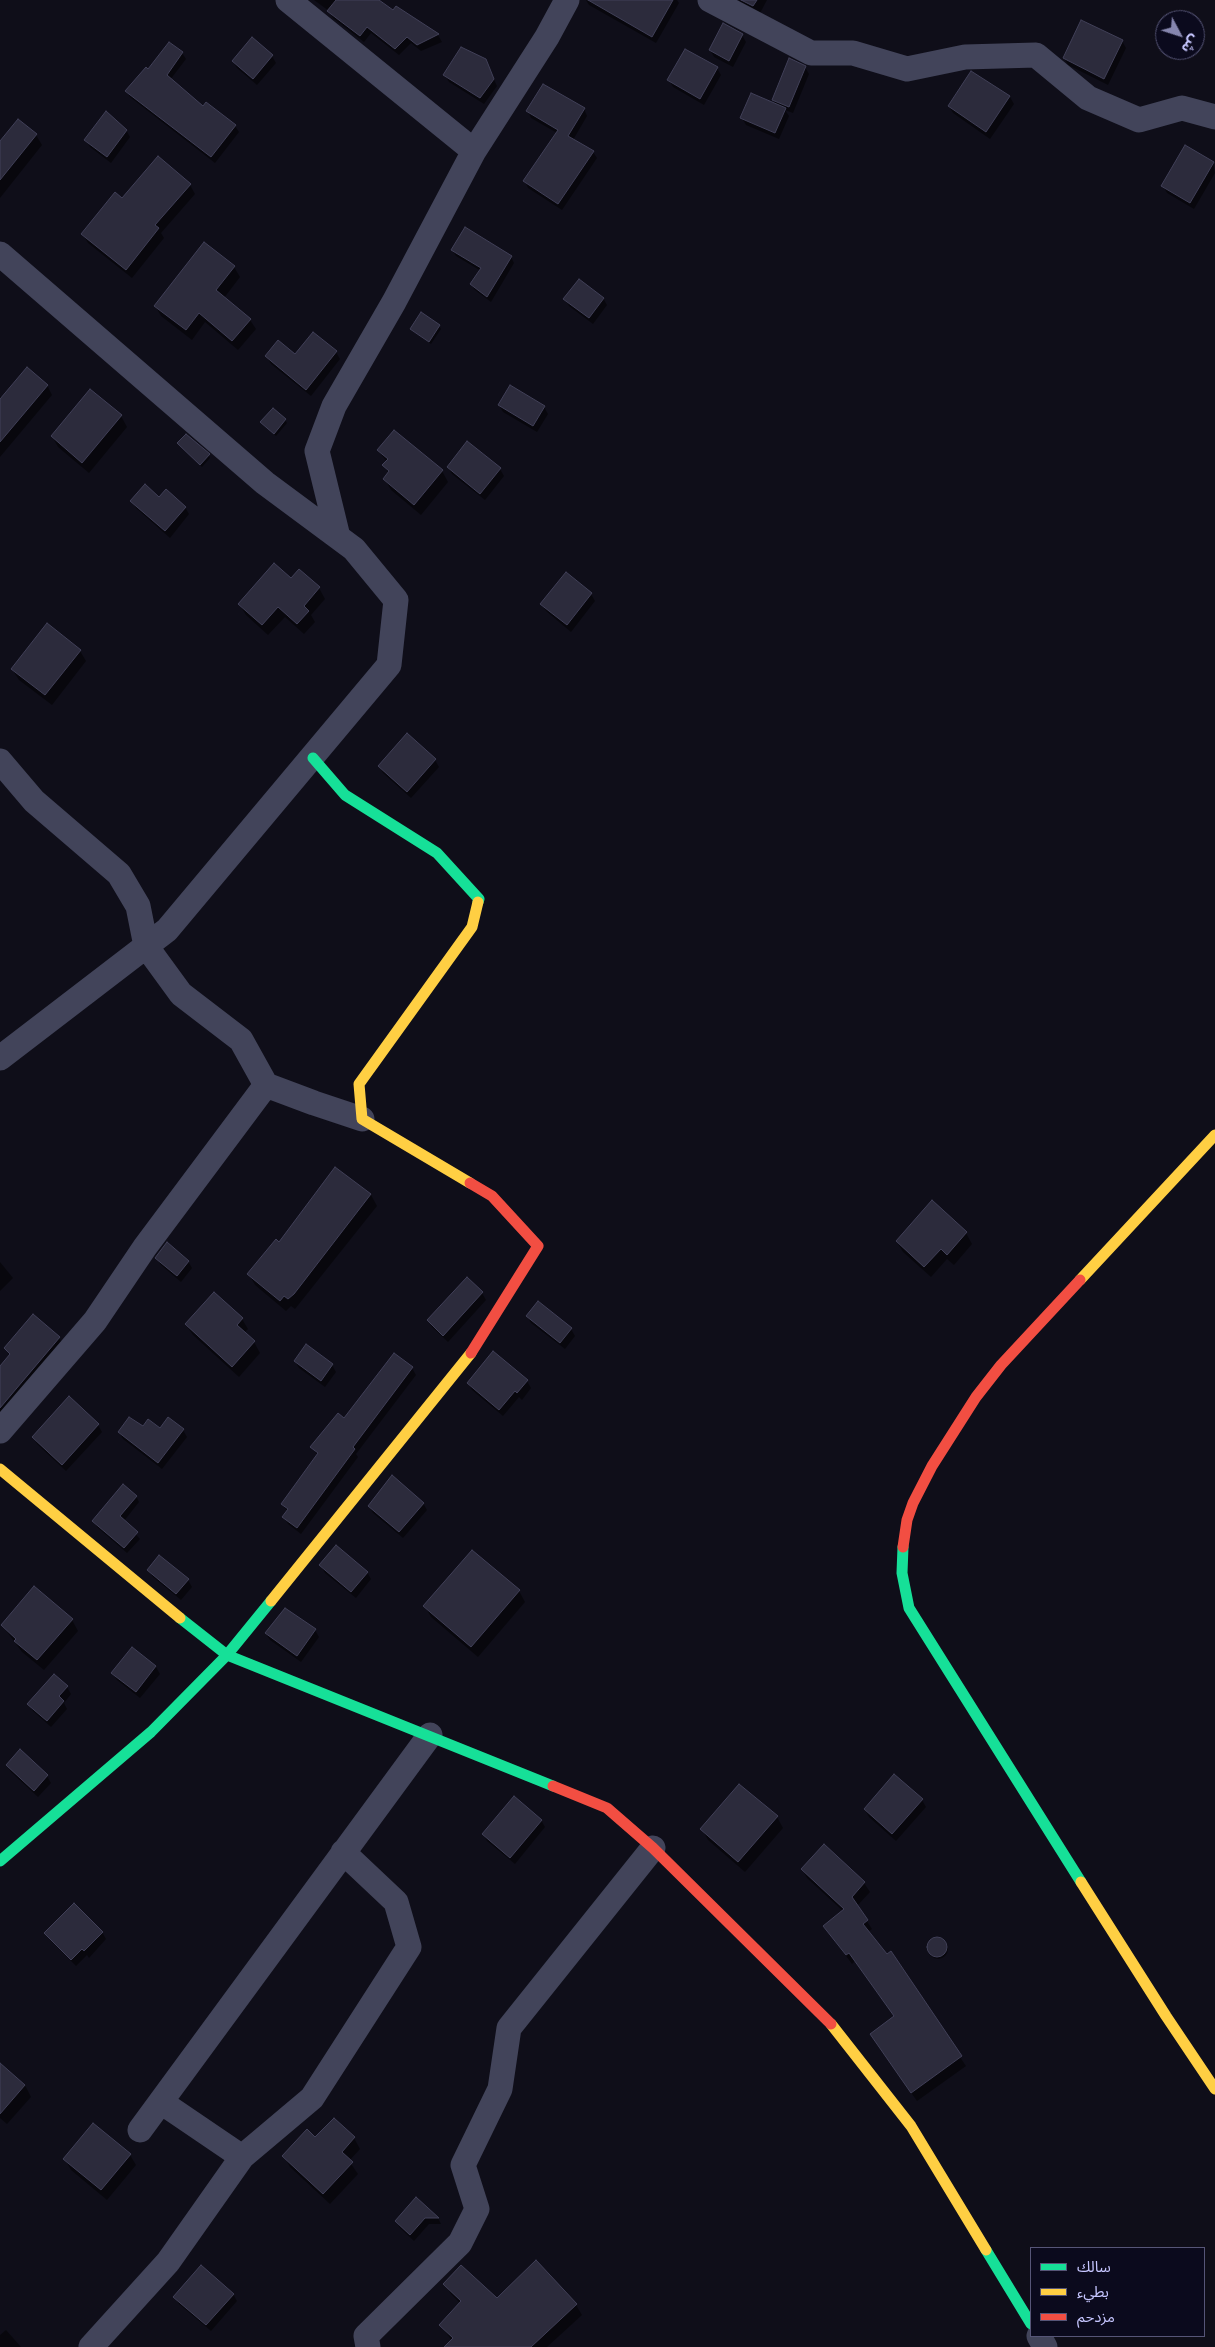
<!DOCTYPE html>
<meta charset="utf-8">
<style>
body{margin:0}
#map{position:relative;width:1215px;height:2347px;overflow:hidden;background:#0f0e19;font-family:"Open Sans","Noto Sans Arabic",sans-serif}
canvas{display:block}
.legend{position:absolute;left:1030px;top:2247px;width:175px;height:90px;box-sizing:border-box;background:#0b0a1d;border:1px solid #565577;margin:0;padding:6px 9px;list-style:none;font-size:15px;color:#c6c6ff}
.legend li{display:flex;align-items:center;gap:10px;height:25px}
.legend b{width:25px;border:1px solid #565577}
.north{position:absolute;left:1155px;top:10px;width:50px;height:50px;box-sizing:border-box;background:#0b0a1d;border:1px solid #565577;border-radius:50%;rotate:130deg;font-size:14px;font-weight:700;line-height:20px;text-align:center;color:#c6c6ff}
.north::after{content:'';display:block;margin:auto;width:18px;height:22px;background:#8686ae;clip-path:polygon(50% 0,100% 100%,50% 72%,0 100%)}
</style>
<div id="map">
<canvas width="1215" height="2347"></canvas>
<ul class="legend">
<li><b style="height:6px;background:#16e098"></b>سالك</li>
<li><b style="height:6px;background:#ffcf43"></b>بطيء</li>
<li><b style="height:6px;background:#f24e42"></b>مزدحم</li>
</ul>
<div class="north">ش</div>
</div>
<script>
const ctx = document.querySelector('canvas').getContext('2d');
ctx.lineJoin = 'round';
function paint(path, color) { ctx.fillStyle = color; ctx.fill(path, 'evenodd'); }
const shape = rows => new Path2D(rows.map(r => 'M' + r).join(''));
function stroke(path, color, width, dash) { ctx.strokeStyle = color; ctx.lineWidth = width; ctx.lineCap = dash ? 'butt' : 'round'; ctx.setLineDash(dash || []); ctx.stroke(path); }
const shadow = shape([
 [314,0,377,0,393,12,396,8,438,35,442,42,421,51,411,43,399,55,371,33,364,42,333,18,329,11],
 [586,0,677,0,679,3,656,43,589,5],
 [739,0,767,0,759,15,743,7],
 [742,35,746,42,733,67,714,57,710,50],
 [1122,41,1126,48,1108,85,1068,65,1064,58],
 [170,44,182,53,186,59,170,80,203,108,235,126,239,132,215,163,130,97,127,91,149,71],
 [272,56,276,63,257,85,237,68,233,62],
 [487,65,497,86,484,104,449,82,445,75],
 [805,67,809,74,793,113,785,110,789,116,779,139,746,125,742,118,777,106,773,100],
 [717,68,721,75,704,105,673,87,669,80],
 [972,73,1010,97,1014,104,990,139,953,113,949,106],
 [584,109,587,116,573,140,593,152,597,158,562,210,528,188,525,181,557,133,531,118,528,111],
 [126,130,130,137,111,163,90,147,86,140],
 [36,135,42,145,0,198,0,143],
 [1213,163,1215,173,1194,209,1167,193,1163,186],
 [190,185,195,194,161,233,164,238,132,278,88,243,83,234,122,200],
 [452,250,511,257,514,263,491,302,475,290,471,284,481,271,456,256],
 [234,267,240,277,224,298,250,320,256,329,238,350,205,322,192,340,161,316,156,307],
 [603,298,607,305,593,324,569,306,565,299],
 [439,326,441,329,431,344,411,329],
 [313,333,336,352,340,359,311,396,271,364,267,357,295,356],
 [47,385,52,395,0,457,0,396,2,398],
 [91,391,121,416,127,427,89,473,58,447,52,436],
 [499,405,544,407,548,414,537,432,503,412],
 [285,420,287,423,276,436,262,422],
 [179,443,209,455,210,458,202,467],
 [378,450,442,471,448,482,421,515,391,490,385,479,389,474,384,465,387,462],
 [448,467,500,469,504,476,485,500,452,474],
 [159,498,185,507,189,514,170,538,136,508,132,501],
 [291,580,319,588,325,599,311,615,315,622,304,634,285,617,268,635,246,615,239,604],
 [591,594,595,601,571,632,546,611,542,604],
 [80,651,86,661,52,705,19,680,12,669],
 [407,735,435,760,439,767,411,798,383,773,379,766],
 [336,1169,371,1195,377,1206,295,1309,291,1306,286,1311,255,1285,249,1274,279,1244],
 [966,1233,972,1244,954,1265,947,1259,931,1277,903,1252,897,1242],
 [157,1258,188,1261,192,1268,181,1282,161,1265],
 [0,1262,13,1278,0,1291],
 [467,1279,482,1293,486,1300,448,1342,432,1327,428,1320],
 [527,1316,571,1329,575,1336,565,1349,531,1323],
 [242,1319,248,1329,244,1333,254,1342,260,1353,239,1377,193,1335,186,1325],
 [59,1338,65,1348,0,1424,0,1368,10,1356,5,1348],
 [493,1353,527,1381,531,1388,522,1400,519,1397,503,1416,472,1390,468,1383],
 [295,1361,332,1365,336,1372,325,1387,299,1368],
 [412,1368,416,1375,356,1454,358,1457,301,1534,288,1524,284,1517,288,1512,282,1504,318,1456,312,1447],
 [98,1425,102,1432,66,1471,37,1444,33,1437],
 [143,1428,183,1430,187,1437,162,1469,123,1439,119,1432],
 [136,1496,139,1502,124,1521,140,1539,127,1553,97,1527,94,1521],
 [423,1503,427,1510,403,1538,373,1513,369,1506],
 [321,1566,367,1572,371,1579,356,1598,325,1573],
 [149,1570,188,1580,192,1587,181,1600,153,1577],
 [519,1591,525,1602,478,1657,431,1617,425,1606],
 [72,1620,78,1631,44,1670,22,1652,2,1625],
 [315,1630,319,1637,301,1662,270,1640,266,1634],
 [156,1667,160,1674,140,1698,117,1680,113,1673],
 [54,1675,67,1687,71,1694,64,1703,67,1709,51,1727,33,1711,29,1704],
 [20,1751,47,1776,51,1783,38,1797,11,1772,7,1765],
 [922,1800,926,1807,896,1841,869,1817,865,1810],
 [777,1817,783,1828,745,1872,708,1840,702,1829],
 [541,1820,545,1827,515,1864,487,1841,483,1834],
 [824,1846,864,1883,870,1892,857,1906,872,1929,868,1932,887,1956,890,1953,966,2066,917,2101,876,2043,895,2017,855,1961,852,1964,824,1926,843,1911,807,1878,802,1869],
 [102,1932,106,1939,89,1958,87,1955,76,1966,50,1940,46,1934],
 '928 1949a10 10 0 1 1 20 0a10 10 0 1 1-20 0Z',
 [0,2065,26,2087,31,2097,7,2124,0,2118],
 [354,2138,360,2149,349,2161,358,2174,330,2204,290,2167,284,2156,315,2139],
 [130,2155,136,2165,107,2200,71,2170,65,2159],
 [416,2199,438,2218,441,2224,429,2224,414,2241,400,2228,396,2221],
 [445,2284,497,2300,576,2305,582,2315,547,2347,446,2347,452,2341,441,2325,461,2304,451,2294],
 [233,2294,237,2301,211,2331,179,2304,175,2297],
 [6,2330,21,2347,0,2347,0,2335]
]);
const building = shape([
 [336,0,379,0,393,10,396,6,439,34,417,45,407,37,395,49,367,27,360,36,327,11,336,0],
 [588,0,673,0,652,37,588,0],
 [741,0,757,0,753,6,741,0],
 [1081,20,1123,40,1104,79,1063,58,1081,20],
 [723,23,743,34,729,61,709,50,723,23],
 [252,37,273,55,253,79,232,61,252,37],
 [169,42,183,52,167,75,203,106,206,102,236,125,211,157,125,91,146,67,148,69,169,42],
 [461,47,486,59,494,79,480,98,443,75,461,47],
 [685,49,718,67,700,99,667,80,685,49],
 [789,58,806,66,789,107,772,100,789,58],
 [971,71,1010,96,986,132,948,106,971,71],
 [543,84,585,108,568,136,594,151,558,204,523,181,558,130,526,111,543,84],
 [751,93,786,108,775,133,740,118,751,93],
 [106,111,127,130,107,157,84,140,106,111],
 [18,119,37,134,0,180,0,141,18,119],
 [1185,145,1214,162,1190,203,1161,186,1185,145],
 [158,156,191,184,155,225,159,228,126,270,81,234,115,192,122,198,158,156],
 [465,227,512,256,487,297,470,284,481,268,451,250,465,227],
 [204,242,235,266,216,290,251,319,232,341,199,313,186,330,154,306,204,242],
 [579,279,604,298,589,318,563,299,579,279],
 [421,312,440,325,429,342,410,329,421,312],
 [313,332,337,351,306,390,265,356,278,340,295,354,313,332],
 [27,367,48,385,0,442,0,399,27,367],
 [510,385,545,406,533,426,498,405,510,385],
 [90,389,122,415,82,463,51,436,90,389],
 [273,408,286,419,274,434,260,422,273,408],
 [394,430,443,470,414,505,383,479,389,471,382,465,388,459,377,450,394,430],
 [186,434,210,454,200,465,177,443,186,434],
 [467,441,501,468,480,494,447,467,467,441],
 [145,484,159,497,166,489,186,507,165,531,130,501,145,484],
 [274,563,291,578,299,569,320,587,304,606,309,611,297,624,278,607,262,625,238,604,274,563],
 [566,572,592,593,567,625,540,604,566,572],
 [47,623,81,650,45,695,11,669,47,623],
 [407,733,436,759,407,792,378,766,407,733],
 [335,1167,371,1194,294,1294,288,1299,284,1296,280,1301,247,1274,276,1239,279,1242,335,1167],
 [932,1200,967,1232,947,1255,941,1249,924,1267,896,1241,932,1200],
 [167,1242,189,1261,177,1276,155,1258,167,1242],
 [467,1277,483,1292,443,1336,427,1320,467,1277],
 [214,1292,243,1318,237,1325,255,1341,232,1367,185,1324,214,1292],
 [538,1301,572,1328,560,1343,526,1316,538,1301],
 [33,1314,60,1337,0,1408,0,1366,10,1354,4,1348,33,1314],
 [306,1344,333,1364,321,1381,294,1361,306,1344],
 [493,1351,528,1380,517,1393,515,1391,499,1410,467,1383,493,1351],
 [394,1353,413,1367,353,1447,355,1449,297,1528,282,1517,288,1509,281,1504,318,1453,310,1447,338,1413,344,1418,394,1353],
 [69,1396,99,1424,62,1465,32,1437,69,1396],
 [129,1417,143,1426,148,1419,160,1428,168,1417,184,1429,158,1463,118,1432,129,1417],
 [392,1475,424,1503,399,1532,368,1506,392,1475],
 [123,1484,137,1496,120,1516,138,1532,124,1548,92,1521,123,1484],
 [336,1545,368,1572,351,1592,319,1565,336,1545],
 [472,1550,520,1590,471,1647,423,1606,472,1550],
 [159,1555,189,1579,176,1594,147,1570,159,1555],
 [34,1586,73,1619,37,1660,14,1641,16,1639,1,1625,34,1586],
 [285,1608,316,1629,297,1656,265,1633,285,1608],
 [132,1647,156,1666,136,1692,111,1673,132,1647],
 [54,1674,68,1686,59,1696,64,1701,47,1721,27,1704,54,1674],
 [20,1749,48,1775,34,1791,6,1765,20,1749],
 [894,1774,923,1799,892,1834,864,1809,894,1774],
 [739,1784,778,1816,738,1862,700,1829,739,1784],
 [514,1796,542,1820,510,1858,482,1834,514,1796],
 [824,1844,865,1882,852,1897,868,1920,863,1924,887,1954,891,1951,962,2056,911,2093,870,2034,894,2016,849,1953,846,1955,823,1926,844,1909,801,1869,824,1844],
 [74,1903,103,1932,84,1951,82,1949,71,1960,44,1933,74,1903],
 '927 1947a10 10 0 1 1 20 0a10 10 0 1 1-20 0Z',
 [0,2063,25,2085,0,2114,0,2063],
 [334,2118,355,2137,342,2152,353,2162,323,2194,282,2156,307,2129,315,2137,334,2118],
 [93,2123,131,2154,101,2190,63,2159,93,2123],
 [416,2197,439,2218,425,2218,410,2235,395,2221,416,2197],
 [536,2260,577,2304,531,2347,444,2347,453,2338,439,2325,461,2301,443,2284,461,2265,497,2298,536,2260],
 [201,2265,234,2294,206,2325,173,2297,201,2265]
]);
const street = shape([
 [288,0,474,151],
 [710,0,811,53,853,53,907,69,965,57,1036,55,1088,98,1139,120,1182,108,1215,117],
 [0,254,265,483,354,549,396,600,389,665,167,930,0,1058],
 [338,537,317,451,334,406,394,302,474,151,547,37,567,0],
 [0,761,34,801,119,874,138,906,146,946,181,994,241,1040,266,1085],
 [0,1431,95,1321,145,1247,266,1085,314,1103,362,1119],
 [161,2102,242,2157],
 [140,2130,430,1735],
 [1039,2336,1045,2347],
 [91,2347,168,2262,242,2157,312,2098,409,1947,396,1902,343,1852],
 [368,2347,366,2336,460,2243,477,2209,463,2165,500,2089,509,2028,653,1848]
]);
const fast = shape([
 [313,758,345,795,437,853,479,899,478,902],
 [903,1547,902,1573,909,1608,1081,1882],
 [180,1618,227,1655,553,1786],
 [0,1861,151,1732,227,1655,271,1601],
 [986,2250,1031,2324]
]);
const slow = shape([
 [470,1183,362,1119,359,1084,472,927,478,902],
 [1080,1280,1215,1135],
 [0,1469,180,1618],
 [271,1601,471,1353],
 [1081,1882,1166,2016,1215,2089],
 [831,2024,911,2126,986,2250]
]);
const jam = shape([
 [470,1183,492,1196,538,1246,471,1353],
 [903,1547,907,1520,913,1503,932,1466,976,1397,1001,1365,1080,1280],
 [553,1786,607,1808,653,1848,831,2024]
]);
paint(shadow, '#0007');
paint(building, '#2c2b3c');
stroke(building, '#414058', 1);
stroke(street, '#42445a', 25);
stroke(fast, '#16e098', 11);
stroke(slow, '#ffcf43', 11);
stroke(jam, '#f24e42', 11);
</script>
